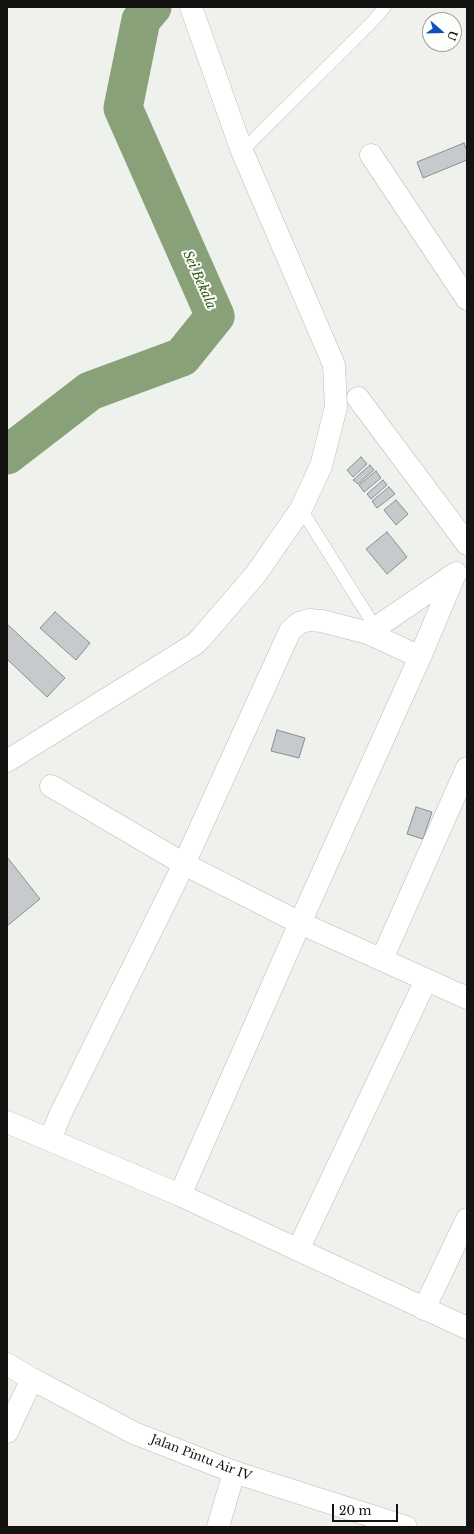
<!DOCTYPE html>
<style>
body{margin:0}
#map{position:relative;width:474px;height:1534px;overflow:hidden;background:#eff1ed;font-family:"Libre Baskerville",serif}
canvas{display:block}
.frame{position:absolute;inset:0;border:8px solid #131412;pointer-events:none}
.north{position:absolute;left:422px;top:12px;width:40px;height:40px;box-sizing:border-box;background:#fcfffb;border:1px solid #9fa19e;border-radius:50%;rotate:110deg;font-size:11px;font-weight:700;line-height:16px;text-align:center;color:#131412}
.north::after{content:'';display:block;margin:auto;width:14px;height:18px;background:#114eb9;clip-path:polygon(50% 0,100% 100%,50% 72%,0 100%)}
.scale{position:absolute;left:332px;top:1504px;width:66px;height:18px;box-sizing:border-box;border:2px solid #131412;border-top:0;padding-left:5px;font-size:12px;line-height:14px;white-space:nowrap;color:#131412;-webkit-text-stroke:3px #fcfffb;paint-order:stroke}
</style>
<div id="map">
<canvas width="474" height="1534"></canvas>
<div class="frame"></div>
<div class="north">U</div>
<div class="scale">20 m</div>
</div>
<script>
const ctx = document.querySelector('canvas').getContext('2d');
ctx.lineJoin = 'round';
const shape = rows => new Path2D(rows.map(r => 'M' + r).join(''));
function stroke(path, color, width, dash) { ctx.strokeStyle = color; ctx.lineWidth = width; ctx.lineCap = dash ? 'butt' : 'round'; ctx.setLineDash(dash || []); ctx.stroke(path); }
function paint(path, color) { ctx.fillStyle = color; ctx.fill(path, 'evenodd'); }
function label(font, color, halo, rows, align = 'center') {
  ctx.font = font + ' "Libre Baskerville",serif'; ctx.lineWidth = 4; ctx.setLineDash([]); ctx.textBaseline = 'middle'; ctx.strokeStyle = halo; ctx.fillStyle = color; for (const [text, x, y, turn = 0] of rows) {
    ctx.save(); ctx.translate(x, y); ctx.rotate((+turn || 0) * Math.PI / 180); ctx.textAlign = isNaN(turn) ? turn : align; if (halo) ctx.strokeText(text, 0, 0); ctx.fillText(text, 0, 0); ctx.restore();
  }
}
const river = shape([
 [7,455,90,391,182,357,215,316,123,108,141,20,152,7]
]);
const building = shape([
 [464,143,467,151,467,160,423,178,417,162,464,143],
 [361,457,367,464,353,477,347,470,361,457],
 [370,465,374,470,358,484,353,480,370,465],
 [376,471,381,478,364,492,359,485,376,471],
 [383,480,387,485,371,499,367,494,383,480],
 [389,487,395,494,377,508,372,501,389,487],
 [396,500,408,514,396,525,384,510,396,500],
 [387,532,407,557,387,574,366,549,387,532],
 [55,612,90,643,76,660,40,628,55,612],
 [7,624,65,678,47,697,7,659,7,624],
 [277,730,305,738,299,758,271,751,277,730],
 [416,807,432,812,423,839,407,834,416,807],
 [7,857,40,899,7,926,7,857]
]);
const service = shape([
 [242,151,372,22,385,7],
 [301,509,375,627]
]);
const minor = shape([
 [371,155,467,299],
 [358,398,467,544],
 [368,633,456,573],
 [51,786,184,864,300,923,467,998],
 [382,959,467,768],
 [7,1122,180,1195,467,1328],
 [50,1140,60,1115,184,864,290,631,299,623,309,620,322,621,368,633,420,657],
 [180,1195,300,923,420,657,455,574],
 [298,1250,426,980],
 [424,1309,467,1219],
 [7,1432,32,1379],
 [218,1527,234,1472]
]);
const secondary = shape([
 [7,761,195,644,201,638,256,574,301,509,321,466,336,407,334,365,242,151,191,7],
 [7,1364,32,1379,134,1433,234,1472,406,1527]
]);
const streetNames = [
 ["Jalan Pintu Air IV",201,1458,21]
];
const waterNames = [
 ["Sei Bekala",199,280,66]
];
stroke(river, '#88a178', 39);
paint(building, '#c7cacd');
stroke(building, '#8b8d91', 1);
stroke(service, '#babcb8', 13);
stroke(minor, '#babcb8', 23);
stroke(secondary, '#babcb8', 23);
stroke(service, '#fff', 12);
stroke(minor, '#fff', 22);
stroke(secondary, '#fff', 22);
label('12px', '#131412', '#fcfffb', streetNames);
label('italic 13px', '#34551a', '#fcfffb', waterNames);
</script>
